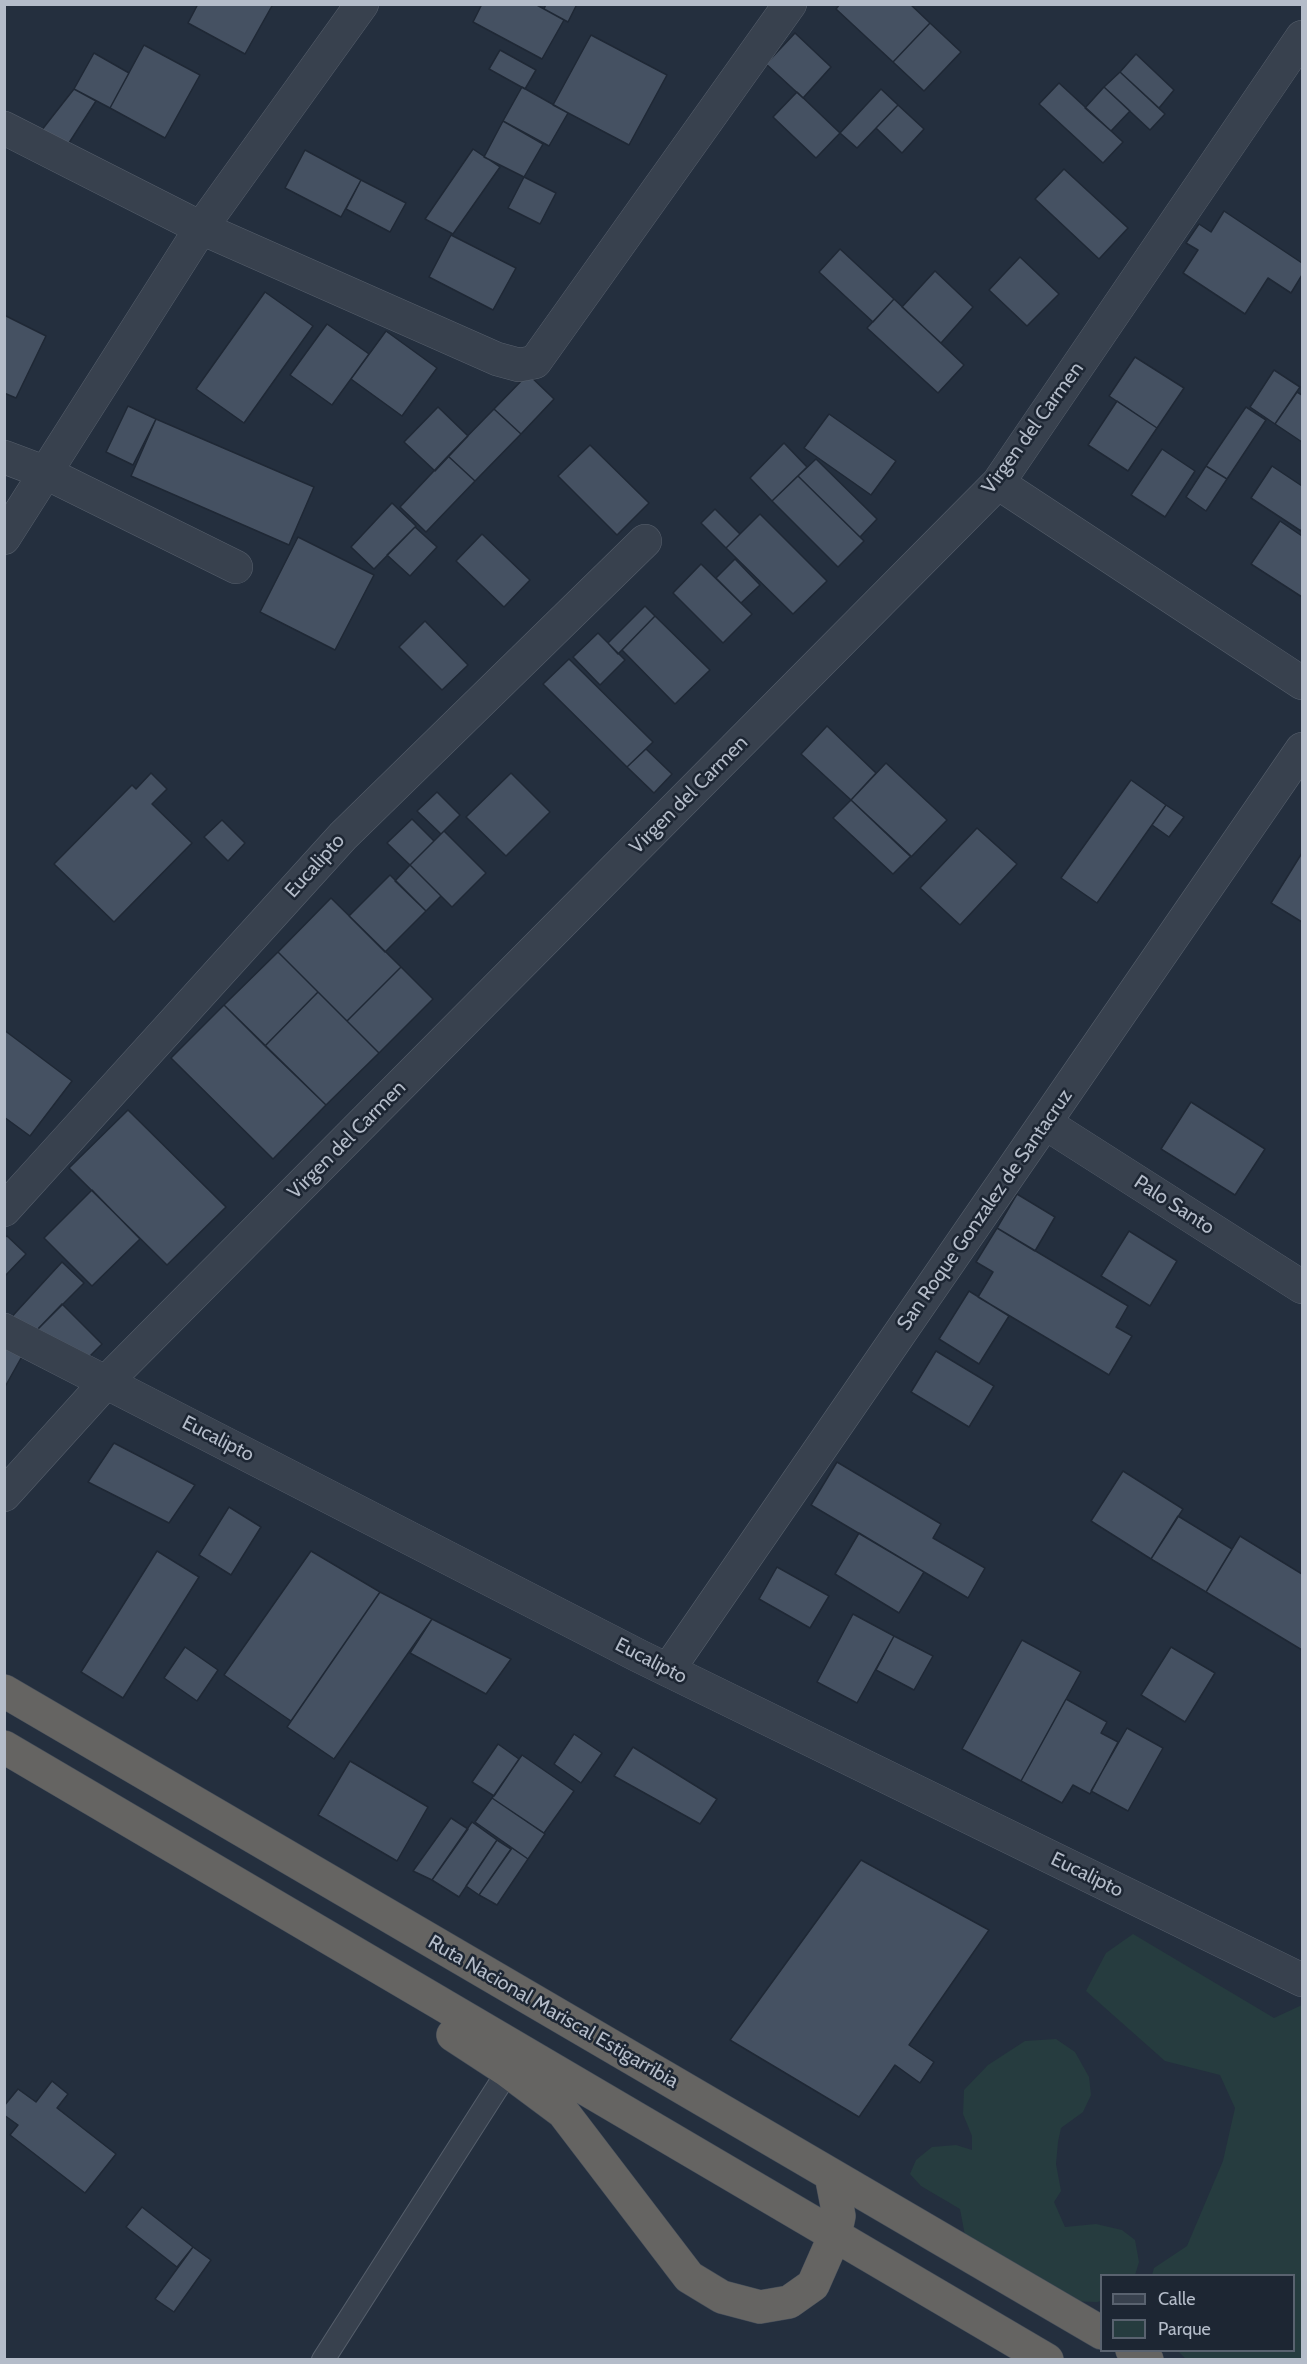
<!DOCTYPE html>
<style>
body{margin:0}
#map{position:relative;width:1307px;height:2364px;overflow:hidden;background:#242f3e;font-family:Cabin,sans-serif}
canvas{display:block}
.frame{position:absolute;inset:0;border:6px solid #b4bcc9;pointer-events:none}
.legend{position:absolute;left:1100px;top:2274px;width:195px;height:78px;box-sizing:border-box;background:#1d2633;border:2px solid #59626f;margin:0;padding:8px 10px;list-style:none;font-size:18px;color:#b4bcc9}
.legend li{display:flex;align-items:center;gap:12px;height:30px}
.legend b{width:30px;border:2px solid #59626f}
</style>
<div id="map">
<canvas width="1307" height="2364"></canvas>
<div class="frame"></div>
<ul class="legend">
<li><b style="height:8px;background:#38414e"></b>Calle</li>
<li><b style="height:16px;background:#263c3f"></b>Parque</li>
</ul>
</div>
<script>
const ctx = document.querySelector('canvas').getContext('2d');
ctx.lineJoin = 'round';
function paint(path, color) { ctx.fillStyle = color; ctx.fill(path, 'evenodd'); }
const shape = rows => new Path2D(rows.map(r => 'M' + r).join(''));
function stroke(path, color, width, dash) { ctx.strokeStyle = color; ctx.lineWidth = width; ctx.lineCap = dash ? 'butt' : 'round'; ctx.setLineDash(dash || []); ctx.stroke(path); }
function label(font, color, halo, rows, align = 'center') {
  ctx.font = font + ' Cabin,sans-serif'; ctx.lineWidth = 5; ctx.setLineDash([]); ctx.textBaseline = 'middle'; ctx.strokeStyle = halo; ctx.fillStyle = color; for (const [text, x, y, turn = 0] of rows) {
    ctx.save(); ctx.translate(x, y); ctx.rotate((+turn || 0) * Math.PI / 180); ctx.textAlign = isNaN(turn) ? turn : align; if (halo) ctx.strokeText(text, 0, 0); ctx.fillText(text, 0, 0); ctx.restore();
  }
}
const green = shape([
 [1133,1934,1274,2018,1302,2005,1302,2359,1186,2359,1178,2351,1294,2350,1294,2276,1152,2275,1154,2268,1187,2246,1223,2161,1235,2108,1220,2075,1165,2061,1086,1991,1106,1953],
 [1056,2039,1075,2052,1089,2077,1091,2095,1083,2112,1061,2128,1058,2142,1056,2164,1061,2191,1054,2202,1065,2227,1096,2224,1122,2230,1135,2240,1139,2262,1135,2275,1102,2276,1101,2301,1097,2302,1066,2301,966,2241,960,2209,921,2186,910,2174,916,2160,932,2147,956,2145,972,2150,972,2136,963,2114,964,2090,988,2065,1025,2041]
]);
const building = shape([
 [198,4,273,4,245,54,188,23,198,4],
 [482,4,535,4,564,20,542,59,473,22,482,4],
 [546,4,577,4,568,22,544,9,546,4],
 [840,4,910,4,930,23,893,62,836,9,840,4],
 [930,23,961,52,924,91,893,62,930,23],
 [795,33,831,67,803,98,766,64,795,33],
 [591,35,667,75,629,145,553,105,591,35],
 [144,45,200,75,165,138,110,108,144,45],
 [500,50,536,70,525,89,489,69,500,50],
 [94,53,129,73,110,108,74,89,94,53],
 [1136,54,1174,90,1159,108,1120,72,1136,54],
 [1120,72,1165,114,1150,130,1104,87,1120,72],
 [1059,83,1123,142,1103,163,1039,104,1059,83],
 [522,87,568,113,549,146,503,121,522,87],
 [1104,87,1130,111,1111,131,1085,108,1104,87],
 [74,89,96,101,67,146,41,131,74,89],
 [881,89,898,105,857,148,840,133,881,89],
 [797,92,840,133,816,158,773,117,797,92],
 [898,105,924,129,902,153,876,128,898,105],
 [503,121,543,144,524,177,484,157,503,121],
 [473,149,500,167,453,234,425,219,473,149],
 [305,150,361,180,341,217,285,188,305,150],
 [1064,169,1128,228,1099,259,1035,199,1064,169],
 [524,177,556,193,540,224,508,208,524,177],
 [361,180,406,203,390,232,346,209,361,180],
 [1224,211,1302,263,1302,275,1291,293,1268,278,1245,314,1183,273,1198,250,1186,243,1199,224,1211,232,1224,211],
 [451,235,516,268,493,310,429,277,451,235],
 [840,249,894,299,873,322,819,272,840,249],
 [1020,257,1059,294,1027,326,989,290,1020,257],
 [935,271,973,307,941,343,902,307,935,271],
 [265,292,313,326,244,423,196,389,265,292],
 [894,299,964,365,938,393,867,328,894,299],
 [4,315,46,336,16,398,4,393,4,315],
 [327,324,369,354,332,405,290,375,327,324],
 [386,331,437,368,402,416,351,379,386,331],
 [1135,357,1184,388,1157,428,1109,396,1135,357],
 [1274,370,1300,387,1275,424,1250,407,1274,370],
 [528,374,554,399,521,434,494,409,528,374],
 [1297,392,1302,395,1302,442,1275,424,1297,392],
 [1117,401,1157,428,1128,471,1088,445,1117,401],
 [128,406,156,419,133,465,106,452,128,406],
 [438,407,468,436,435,471,404,442,438,407],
 [1246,407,1266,420,1227,479,1206,466,1246,407],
 [494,409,521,434,475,481,448,456,494,409],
 [829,414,896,461,871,495,804,448,829,414],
 [156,419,314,487,289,545,131,476,156,419],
 [784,443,807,467,772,501,750,478,784,443],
 [590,445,649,503,617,535,558,476,590,445],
 [1162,449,1195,471,1165,517,1131,495,1162,449],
 [448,456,475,481,426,532,400,507,448,456],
 [816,459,877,519,860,537,798,476,816,459],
 [1206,466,1227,479,1206,511,1186,497,1206,466],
 [1272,466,1302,486,1302,528,1301,531,1251,498,1272,466],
 [798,476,864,541,838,567,772,501,798,476],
 [392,503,416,526,374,569,351,547,392,503],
 [715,509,740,534,726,548,701,523,715,509],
 [760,514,827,581,793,614,726,548,760,514],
 [1280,521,1302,536,1302,597,1251,564,1280,521],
 [415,527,437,547,410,576,387,555,415,527],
 [482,534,530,580,504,607,456,561,482,534],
 [298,537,374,575,335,650,260,612,298,537],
 [735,559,760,585,741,603,716,578,735,559],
 [701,564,752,614,723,643,673,593,701,564],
 [645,606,655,616,618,654,608,643,645,606],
 [655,616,710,670,675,704,622,650,655,616],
 [425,621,468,665,442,690,399,647,425,621],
 [598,633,625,660,600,685,573,657,598,633],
 [569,659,653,742,627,767,543,684,569,659],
 [827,726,876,773,851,800,801,754,827,726],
 [646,749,672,774,654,793,627,767,646,749],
 [886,763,947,820,911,857,851,800,886,763],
 [151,773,167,789,152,804,192,843,114,922,54,864,132,785,136,789,151,773],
 [511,773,550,812,506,856,466,817,511,773],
 [1131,780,1166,805,1097,903,1061,878,1131,780],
 [437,792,460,815,441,834,417,811,437,792],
 [851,800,911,856,893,874,833,818,851,800],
 [1166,805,1184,817,1169,837,1152,825,1166,805],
 [412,819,434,841,410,865,387,843,412,819],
 [222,820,245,843,228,861,204,837,222,820],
 [977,828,1017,864,960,925,920,888,977,828],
 [444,831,486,873,452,907,410,865,444,831],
 [1302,853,1302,922,1271,903,1302,853],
 [410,865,441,896,426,911,395,881,410,865],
 [390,875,426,911,385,952,349,916,390,875],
 [331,898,401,967,347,1021,278,952,331,898],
 [278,952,318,992,265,1046,224,1005,278,952],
 [401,967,433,999,379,1053,347,1021,401,967],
 [318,992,379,1053,326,1105,265,1046,318,992],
 [224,1005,326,1105,273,1159,171,1058,224,1005],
 [4,1030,72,1081,30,1136,4,1117,4,1030],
 [1191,1102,1265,1149,1235,1195,1161,1149,1191,1102],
 [128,1110,226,1207,167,1265,69,1168,128,1110],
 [92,1190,140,1239,92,1286,44,1238,92,1190],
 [1017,1194,1055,1217,1035,1251,997,1228,1017,1194],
 [997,1228,1128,1306,1116,1327,1132,1336,1109,1375,978,1297,993,1272,976,1262,997,1228],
 [1129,1231,1177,1261,1150,1306,1101,1276,1129,1231],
 [7,1236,26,1254,4,1277,4,1238,7,1236],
 [62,1262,84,1283,33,1334,7,1322,62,1262],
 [969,1291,1009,1316,979,1364,939,1339,969,1291],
 [62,1304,102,1344,84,1362,33,1334,62,1304],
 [4,1339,25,1351,6,1385,4,1384,4,1339],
 [936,1351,994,1386,969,1427,911,1392,936,1351],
 [114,1443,195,1485,169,1523,88,1482,114,1443],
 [837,1462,941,1524,933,1538,985,1568,968,1598,811,1505,837,1462],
 [1123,1471,1183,1509,1151,1559,1091,1521,1123,1471],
 [229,1507,261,1527,231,1575,199,1555,229,1507],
 [1178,1516,1232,1549,1206,1592,1151,1559,1178,1516],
 [859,1533,924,1572,899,1613,835,1574,859,1533],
 [1240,1536,1302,1574,1302,1650,1206,1592,1240,1536],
 [157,1551,199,1577,123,1698,81,1672,157,1551],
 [311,1551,380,1592,291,1721,224,1675,311,1551],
 [777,1567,829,1596,810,1628,759,1599,777,1567],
 [380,1592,432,1619,334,1759,287,1727,380,1592],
 [853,1614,894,1636,857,1703,817,1682,853,1614],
 [432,1619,511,1659,486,1694,410,1653,432,1619],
 [894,1636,933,1656,914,1690,876,1670,894,1636],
 [1022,1640,1081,1672,1021,1781,962,1749,1022,1640],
 [185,1647,218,1670,197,1701,164,1678,185,1647],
 [1171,1647,1215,1673,1185,1722,1141,1695,1171,1647],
 [1066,1699,1107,1722,1101,1733,1118,1742,1090,1794,1073,1785,1062,1803,1021,1781,1066,1699],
 [1127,1728,1163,1748,1128,1811,1091,1791,1127,1728],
 [574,1734,602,1753,581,1783,554,1764,574,1734],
 [498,1744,519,1759,494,1796,472,1782,498,1744],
 [633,1747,717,1799,700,1824,614,1776,633,1747],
 [522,1755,574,1791,544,1833,492,1798,522,1755],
 [350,1761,428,1807,397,1861,318,1815,350,1761],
 [492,1798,545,1834,528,1859,475,1822,492,1798],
 [451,1818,468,1829,432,1880,413,1871,451,1818],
 [472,1822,497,1840,459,1897,432,1880,472,1822],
 [497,1840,511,1849,479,1895,466,1886,497,1840],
 [512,1848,528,1859,497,1905,479,1895,512,1848],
 [861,1860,989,1930,909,2045,934,2062,920,2083,895,2065,859,2117,730,2040,861,1860],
 [52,2081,68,2094,57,2108,116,2154,85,2193,10,2135,18,2125,4,2115,4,2106,18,2089,36,2102,52,2081],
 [142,2207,193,2247,177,2267,126,2227,142,2207],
 [193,2247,211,2260,174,2312,155,2299,193,2247]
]);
const service = shape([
 [323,2360,508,2071]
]);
const minor = shape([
 [4,128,201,228,497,359,519,365,535,362,790,4],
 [4,457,44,472,236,567],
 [998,483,1302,683],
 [4,538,201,228,362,4],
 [1045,1123,1302,1287],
 [4,1210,343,836,645,541],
 [4,1330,639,1656,1302,1980],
 [4,1495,107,1381,998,483,1302,37],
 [668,1670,1302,749]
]);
const trunk = shape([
 [4,1691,1102,2333],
 [4,1747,1047,2360],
 [453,2035,508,2071,563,2112,689,2277,722,2297,760,2307,789,2302,813,2285,835,2235,839,2216,831,2175],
 [1132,2350,1147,2360]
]);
const streetNames = [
 ["Virgen del Carmen",1033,428,-54],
 ["Virgen del Carmen",689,795,-45],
 ["Eucalipto",315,866,-48],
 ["Virgen del Carmen",347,1140,-45],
 ["Palo Santo",1174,1205,33],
 ["San Roque Gonzalez de Santacruz",985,1210,-55],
 ["Eucalipto",218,1439,27],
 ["Eucalipto",651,1661,27],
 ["Eucalipto",1087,1875,26],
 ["Ruta Nacional Mariscal Estigarribia",553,2012,30]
];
paint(green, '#263c3f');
paint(building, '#455162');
stroke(building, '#1f2835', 1.5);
stroke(service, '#565f6c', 24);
stroke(minor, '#565f6c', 34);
stroke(trunk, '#434c59', 34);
stroke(service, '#38414e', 22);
stroke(minor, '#38414e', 33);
stroke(trunk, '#656462', 33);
label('20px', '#b4bcc9', '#1d2633', streetNames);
</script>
